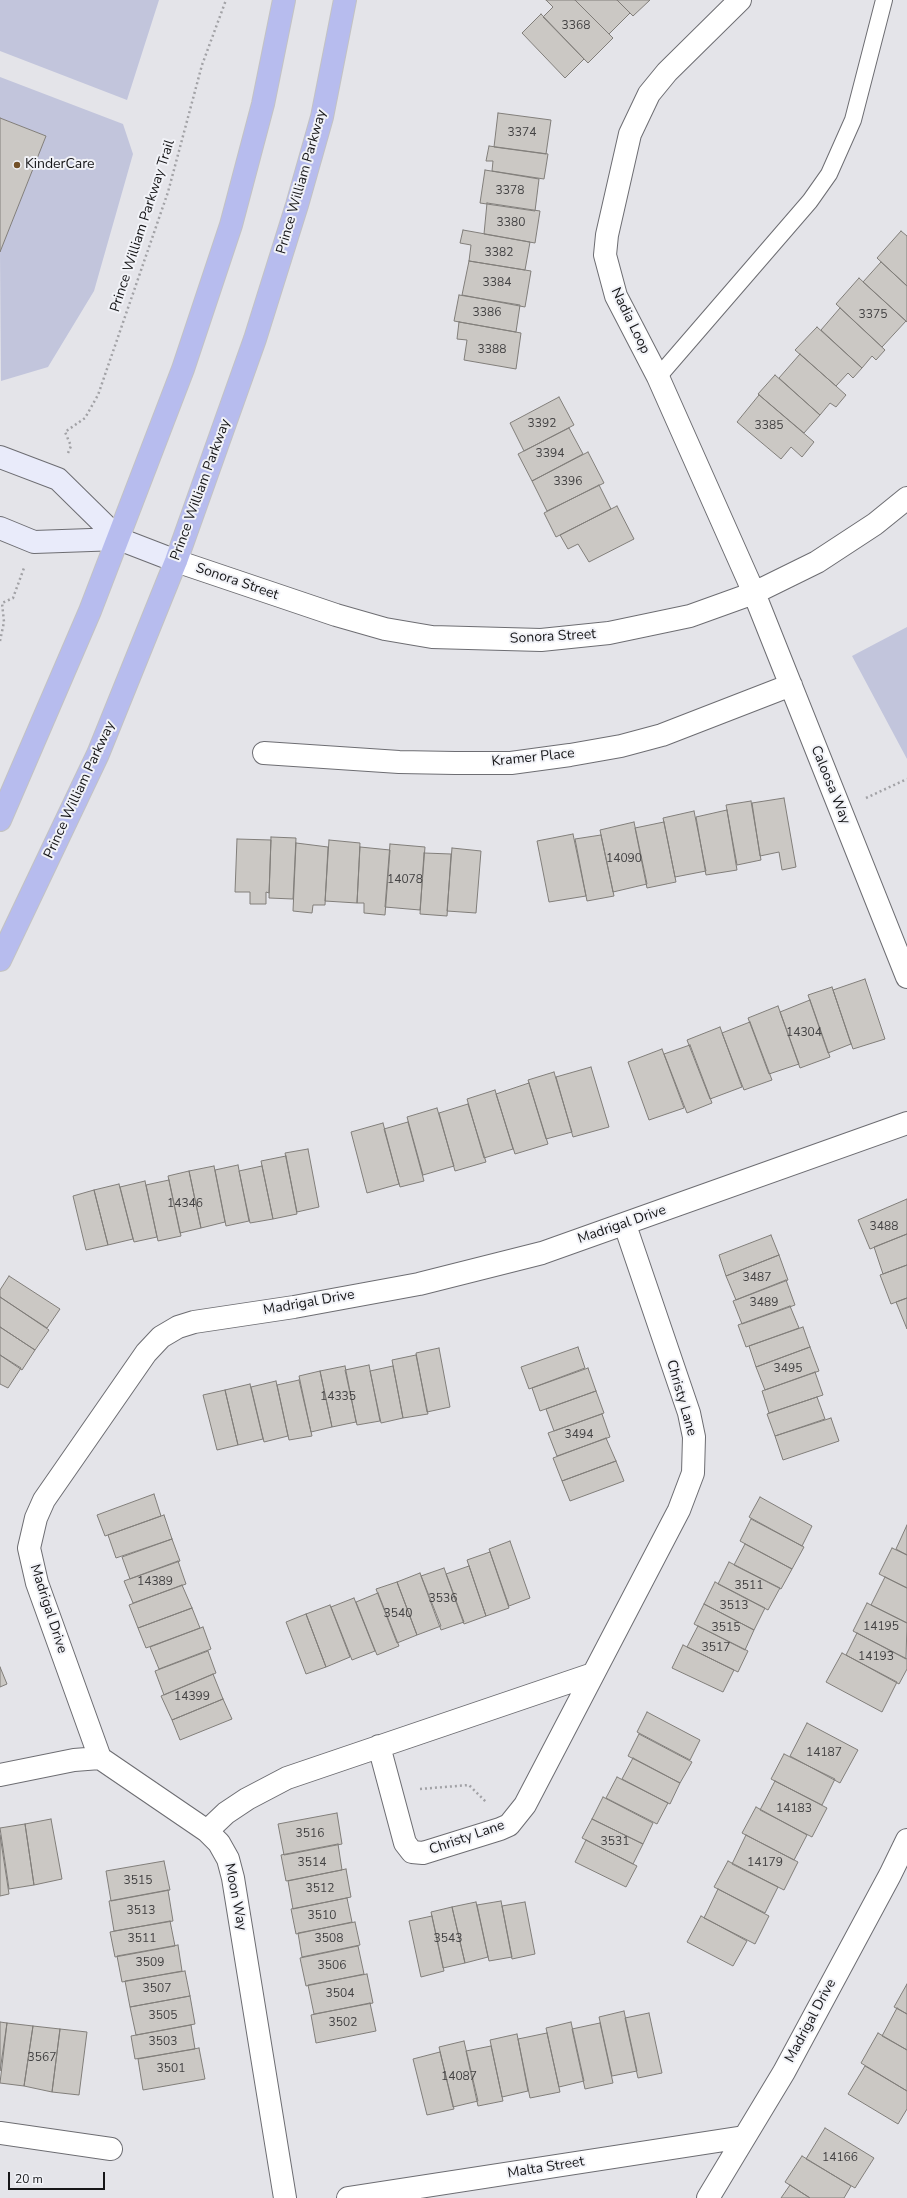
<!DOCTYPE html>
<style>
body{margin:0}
#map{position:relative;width:907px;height:2198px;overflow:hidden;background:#e4e4e9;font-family:"Nunito Sans",sans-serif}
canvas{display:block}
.scale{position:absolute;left:8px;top:2172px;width:97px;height:18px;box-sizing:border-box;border:2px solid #161618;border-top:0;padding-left:5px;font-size:12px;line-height:14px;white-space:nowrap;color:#161618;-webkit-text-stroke:3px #f1f2f7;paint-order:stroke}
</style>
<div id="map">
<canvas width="907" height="2198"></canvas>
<div class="scale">20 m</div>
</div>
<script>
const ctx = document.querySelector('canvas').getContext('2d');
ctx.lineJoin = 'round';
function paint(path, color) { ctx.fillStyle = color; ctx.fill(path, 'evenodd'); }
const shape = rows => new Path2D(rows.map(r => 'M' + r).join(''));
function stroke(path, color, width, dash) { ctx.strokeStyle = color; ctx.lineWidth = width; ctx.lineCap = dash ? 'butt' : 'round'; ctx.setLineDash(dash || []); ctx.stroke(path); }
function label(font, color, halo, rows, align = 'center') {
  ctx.font = font + ' "Nunito Sans",sans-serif'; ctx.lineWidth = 4; ctx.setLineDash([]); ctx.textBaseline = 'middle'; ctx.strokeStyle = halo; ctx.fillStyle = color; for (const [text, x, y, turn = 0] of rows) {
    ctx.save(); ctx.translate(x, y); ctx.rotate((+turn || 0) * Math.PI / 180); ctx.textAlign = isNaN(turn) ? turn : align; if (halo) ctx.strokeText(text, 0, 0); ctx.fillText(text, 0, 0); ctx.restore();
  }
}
const green = shape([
 [0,0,159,0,127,100,0,51],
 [0,77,123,124,133,154,94,291,48,367,1,381,0,252,46,136,0,118],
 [907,627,907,759,852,656]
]);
const building = shape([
 [546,0,575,0,613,38,588,63,543,17,553,7,546,0],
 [575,0,617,0,630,13,609,34,575,0],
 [617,0,650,0,633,16,617,0],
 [541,14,584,59,565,78,522,33,541,14],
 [498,113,551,120,546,154,494,147,498,113],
 [0,118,46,136,0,252,0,118],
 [489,146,548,154,544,179,492,171,493,161,486,161,489,146],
 [485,170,539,179,535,211,480,203,485,170],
 [487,203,540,211,535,243,484,234,487,203],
 [463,230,530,242,525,270,469,261,471,245,460,243,463,230],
 [901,231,907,236,907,286,877,258,901,231],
 [469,261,531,271,525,307,462,295,469,261],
 [881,262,907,286,907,322,863,282,881,262],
 [859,278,906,321,882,347,836,304,859,278],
 [459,295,520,305,516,332,454,321,459,295],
 [840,308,885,350,876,360,872,356,862,368,821,330,840,308],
 [459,322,521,333,516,369,464,360,467,340,457,339,459,322],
 [817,327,862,368,853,378,848,373,836,386,795,350,817,327],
 [800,354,846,395,836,407,830,403,820,415,779,378,800,354],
 [775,375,820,415,804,433,758,394,775,375],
 [759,395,814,442,802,457,791,447,781,459,737,422,759,395],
 [559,397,574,425,524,451,510,423,559,397],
 [569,428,583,454,532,481,518,454,569,428],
 [588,452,604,483,547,511,532,481,588,452],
 [599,485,611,509,556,537,544,513,599,485],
 [617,506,634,539,589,562,578,544,568,549,560,535,617,506],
 [784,798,796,867,782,870,779,852,760,856,752,803,784,798],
 [751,801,761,860,737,865,726,805,751,801],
 [727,810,737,870,706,875,696,817,727,810],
 [694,811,706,871,675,877,663,818,694,811],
 [634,822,647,884,613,892,600,830,634,822],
 [664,822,676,882,647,888,635,828,664,822],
 [573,834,586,896,549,902,537,841,573,834],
 [601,835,614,896,587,901,575,839,601,835],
 [271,837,296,838,293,899,269,898,271,837],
 [237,839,271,840,269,893,266,892,266,904,250,904,250,892,235,892,237,839],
 [329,840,360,843,357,903,325,901,329,840],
 [296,843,328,847,325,905,313,905,312,913,293,911,296,843],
 [390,844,425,847,420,910,385,907,390,844],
 [360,847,390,850,385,915,364,913,364,903,357,903,360,847],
 [452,848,481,851,476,913,447,911,452,848],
 [424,853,451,854,447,916,420,914,424,853],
 [865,979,885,1039,853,1049,833,990,865,979],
 [832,987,851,1044,828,1053,808,995,832,987],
 [810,1000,830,1057,800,1068,780,1012,810,1000],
 [778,1006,799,1064,769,1074,748,1018,778,1006],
 [750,1022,772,1080,744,1090,722,1033,750,1022],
 [720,1027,742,1087,710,1099,687,1040,720,1027],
 [690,1045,712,1103,687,1113,664,1054,690,1045],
 [662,1049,684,1108,649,1120,628,1062,662,1049],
 [591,1067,609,1127,573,1137,556,1077,591,1067],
 [554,1072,572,1132,546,1139,528,1080,554,1072],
 [529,1083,548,1144,515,1154,496,1094,529,1083],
 [495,1090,513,1149,484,1158,467,1099,495,1090],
 [468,1104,486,1162,455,1171,439,1113,468,1104],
 [437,1108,454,1166,423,1175,407,1117,437,1108],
 [408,1122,424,1181,400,1187,384,1129,408,1122],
 [383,1123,399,1184,367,1193,351,1132,383,1123],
 [308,1149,319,1207,297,1212,285,1153,308,1149],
 [286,1156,297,1214,273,1219,261,1161,286,1156],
 [238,1165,249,1221,226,1226,215,1170,238,1165],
 [214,1166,225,1222,201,1228,189,1171,214,1166],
 [262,1166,273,1219,250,1223,239,1171,262,1166],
 [189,1171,201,1228,180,1233,168,1176,189,1171],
 [169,1180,181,1236,158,1241,146,1185,169,1180],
 [145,1181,157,1237,134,1242,120,1187,145,1181],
 [119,1184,133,1239,108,1245,94,1190,119,1184],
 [94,1190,108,1245,86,1250,73,1196,94,1190],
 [907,1199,907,1234,870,1249,858,1220,907,1199],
 [907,1234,907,1265,883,1274,874,1247,907,1234],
 [771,1235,779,1255,726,1276,719,1255,771,1235],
 [779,1255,788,1280,736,1300,726,1276,779,1255],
 [907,1265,907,1298,891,1304,880,1275,907,1265],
 [9,1276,60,1309,47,1328,0,1297,0,1290,9,1276],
 [786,1280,795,1305,742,1324,733,1301,786,1280],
 [0,1297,49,1330,35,1350,0,1327,0,1297],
 [907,1298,907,1329,896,1302,907,1298],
 [790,1306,799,1328,746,1347,738,1325,790,1306],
 [0,1327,35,1350,22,1370,0,1355,0,1327],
 [803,1327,810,1347,756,1367,749,1346,803,1327],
 [578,1347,585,1368,529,1389,521,1367,578,1347],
 [810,1347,819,1371,765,1390,756,1367,810,1347],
 [439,1348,450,1407,427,1412,416,1353,439,1348],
 [0,1355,21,1368,8,1388,0,1384,0,1355],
 [416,1355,428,1414,403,1418,392,1360,416,1355],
 [369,1365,380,1421,357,1425,345,1370,369,1365],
 [345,1366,356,1422,332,1427,320,1371,345,1366],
 [393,1366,403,1418,381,1423,370,1371,393,1366],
 [588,1368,596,1391,540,1411,532,1388,588,1368],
 [320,1371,332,1427,311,1432,299,1376,320,1371],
 [815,1372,823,1395,769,1413,762,1391,815,1372],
 [299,1380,312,1436,289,1440,277,1385,299,1380],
 [276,1381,288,1436,264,1442,251,1387,276,1381],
 [250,1384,263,1439,238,1445,225,1390,250,1384],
 [225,1390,238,1445,217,1450,203,1395,225,1390],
 [596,1391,604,1413,554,1431,546,1409,596,1391],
 [817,1397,825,1419,775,1436,767,1414,817,1397],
 [602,1414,610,1437,557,1456,548,1433,602,1414],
 [831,1418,839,1441,783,1460,775,1436,831,1418],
 [606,1438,616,1461,562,1481,553,1458,606,1438],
 [616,1461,624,1481,570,1501,562,1481,616,1461],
 [154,1494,161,1516,105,1536,97,1515,154,1494],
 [760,1497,812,1526,802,1546,749,1517,760,1497],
 [164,1515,172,1539,116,1558,108,1535,164,1515],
 [751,1519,804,1547,792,1569,740,1541,751,1519],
 [907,1525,907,1555,896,1549,907,1525],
 [172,1539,180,1561,130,1579,122,1557,172,1539],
 [510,1541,530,1598,509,1606,489,1549,510,1541],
 [745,1544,792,1569,781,1589,734,1565,745,1544],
 [892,1548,907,1555,907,1588,879,1574,892,1548],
 [490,1552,509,1608,486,1616,467,1560,490,1552],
 [178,1561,186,1584,133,1603,124,1581,178,1561],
 [729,1562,780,1588,768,1610,718,1584,729,1562],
 [469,1566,486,1616,464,1624,446,1574,469,1566],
 [444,1568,464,1622,441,1630,421,1576,444,1568],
 [420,1573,441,1626,417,1635,397,1582,420,1573],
 [885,1577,907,1588,907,1623,871,1605,885,1577],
 [397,1582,417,1635,397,1643,376,1589,397,1582],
 [715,1582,765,1608,754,1630,704,1604,715,1582],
 [182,1585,192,1608,138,1628,129,1605,182,1585],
 [378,1593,399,1646,377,1655,356,1602,378,1593],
 [354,1598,375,1651,352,1660,331,1607,354,1598],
 [867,1603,907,1623,906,1659,853,1631,867,1603],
 [704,1604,754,1630,745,1650,694,1624,704,1604],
 [330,1605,350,1657,326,1667,306,1614,330,1605],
 [192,1608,200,1628,146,1648,138,1628,192,1608],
 [306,1614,326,1667,306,1674,286,1622,306,1614],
 [698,1626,748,1651,738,1672,687,1647,698,1626],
 [203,1627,211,1649,159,1669,150,1647,203,1627],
 [857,1633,907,1659,907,1669,899,1684,846,1655,857,1633],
 [683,1645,734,1670,723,1692,672,1668,683,1645],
 [208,1651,216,1673,164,1695,155,1671,208,1651],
 [842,1653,897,1682,882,1712,826,1682,842,1653],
 [0,1667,7,1684,0,1687,0,1667],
 [213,1674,223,1699,172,1720,161,1696,213,1674],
 [223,1699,232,1719,180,1740,172,1720,223,1699],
 [647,1712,700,1740,690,1760,637,1732,647,1712],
 [807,1723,858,1750,840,1783,790,1756,807,1723],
 [639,1734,692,1762,680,1783,628,1756,639,1734],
 [784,1754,835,1779,822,1805,771,1779,784,1754],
 [633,1758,680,1783,670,1804,622,1779,633,1758],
 [617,1777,668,1803,657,1824,606,1798,617,1777],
 [775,1781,827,1808,812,1837,760,1810,775,1781],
 [603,1797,653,1823,643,1844,592,1819,603,1797],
 [756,1807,807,1835,794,1860,742,1833,756,1807],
 [337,1813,342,1844,284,1855,278,1824,337,1813],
 [51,1819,62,1879,34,1885,25,1824,51,1819],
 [592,1819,643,1844,633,1864,582,1838,592,1819],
 [25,1824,34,1885,9,1889,0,1828,25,1824],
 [0,1835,9,1894,0,1896,0,1835],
 [746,1835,798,1862,784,1890,732,1864,746,1835],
 [586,1840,637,1866,626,1887,575,1862,586,1840],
 [338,1844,342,1870,286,1881,281,1855,338,1844],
 [164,1861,170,1890,111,1901,106,1871,164,1861],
 [728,1861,778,1887,765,1913,714,1887,728,1861],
 [346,1869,351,1897,293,1909,288,1881,346,1869],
 [718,1889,769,1916,755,1944,704,1918,718,1889],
 [168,1890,173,1921,114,1931,109,1901,168,1890],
 [347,1898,352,1922,296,1934,291,1909,347,1898],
 [501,1901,512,1957,489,1961,477,1905,501,1901],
 [476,1902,488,1957,465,1963,452,1907,476,1902],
 [525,1902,535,1954,512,1959,502,1906,525,1902],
 [452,1907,465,1963,443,1968,431,1912,452,1907],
 [432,1916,444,1971,421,1977,409,1921,432,1916],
 [701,1916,747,1941,733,1966,687,1942,701,1916],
 [170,1921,175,1946,115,1957,110,1932,170,1921],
 [355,1922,360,1945,302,1957,298,1933,355,1922],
 [178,1945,182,1971,122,1982,117,1956,178,1945],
 [358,1946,364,1974,306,1986,300,1958,358,1946],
 [185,1971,190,1996,130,2007,125,1981,185,1971],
 [367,1974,373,2003,314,2014,308,1985,367,1974],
 [907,1984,907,2014,894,2007,907,1984],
 [190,1996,195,2024,136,2035,130,2007,190,1996],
 [370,2003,376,2031,316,2043,311,2015,370,2003],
 [897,2008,907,2014,907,2050,882,2036,897,2008],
 [624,2011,637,2071,612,2076,599,2017,624,2011],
 [649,2013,662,2073,638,2078,625,2018,649,2013],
 [0,2022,7,2023,0,2071,0,2022],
 [571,2022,584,2081,559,2087,546,2028,571,2022],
 [7,2023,33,2026,24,2086,0,2083,7,2023],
 [600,2023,613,2083,585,2089,572,2029,600,2023],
 [191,2025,195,2049,135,2059,131,2036,191,2025],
 [33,2026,60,2029,52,2092,24,2086,33,2026],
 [60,2029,87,2032,79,2095,52,2092,60,2029],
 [547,2033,560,2092,530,2098,518,2039,547,2033],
 [878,2033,907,2050,907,2091,861,2063,878,2033],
 [517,2034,528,2091,502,2097,490,2040,517,2034],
 [464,2041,478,2101,453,2107,439,2047,464,2041],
 [491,2046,503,2101,478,2106,466,2051,491,2046],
 [199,2048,205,2079,143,2090,138,2059,199,2048],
 [440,2052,454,2109,427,2115,413,2059,440,2052],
 [865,2066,907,2091,907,2109,898,2124,848,2094,865,2066],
 [825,2128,874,2158,855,2188,806,2159,825,2128],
 [802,2156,851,2186,844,2198,810,2198,785,2182,802,2156],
 [790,2185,810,2198,781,2198,790,2185]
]);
const path = shape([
 [68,453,71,446,65,432,85,418,98,395,168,192,202,65,226,0],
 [0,641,4,622,2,603,13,598,24,568],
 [866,798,907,779],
 [420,1789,469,1785,487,1803]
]);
const lane = shape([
 [658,377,810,201,829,174,853,120,884,0]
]);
const street = shape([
 [740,0,667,72,649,94,630,134,607,235,605,255,616,296,658,377,754,593,907,977],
 [176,561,336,615,385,629,432,637,541,640,609,633,690,616,754,593,817,562,875,524,907,498],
 [264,753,399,762,455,763,511,763,570,755,621,746,662,735,791,685],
 [379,1746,405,1843,412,1852,423,1853,500,1829,509,1825,525,1805,679,1510,693,1473,694,1437,689,1413,625,1225],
 [100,1758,37,1583,29,1548,36,1518,44,1500,146,1353,161,1337,178,1327,194,1322,294,1307,419,1284,542,1253,907,1123],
 [0,1775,74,1760,100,1758,207,1831,219,1843,228,1859,233,1878,285,2198],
 [207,1831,226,1813,247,1799,287,1778,593,1674],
 [0,2133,111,2149],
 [348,2198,744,2137],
 [708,2198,784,2072,890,1875,907,1840]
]);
const secondary = shape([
 [0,457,58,479,119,539],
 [0,528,34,542,119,539,176,561]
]);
const highway = shape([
 [0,820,90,611,183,369,231,225,263,104,284,0],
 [0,960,98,754,176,561,255,339,297,205,322,117,345,0]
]);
const markers = [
 [17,165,4,"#725028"]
];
const numberNames = [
 ["3368",576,26],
 ["3374",522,133],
 ["3378",510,191],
 ["3380",511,223],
 ["3382",499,253],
 ["3384",497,283],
 ["3386",487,313],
 ["3375",873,315],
 ["3388",492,350],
 ["3392",542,424],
 ["3385",769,426],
 ["3394",550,454],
 ["3396",568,482],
 ["14090",624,859],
 ["14078",405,880],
 ["14304",804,1033],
 ["14346",185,1204],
 ["3488",884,1227],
 ["3487",757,1278],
 ["3489",764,1303],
 ["3495",788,1369],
 ["14335",338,1397],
 ["3494",579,1435],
 ["14389",155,1582],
 ["3511",749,1586],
 ["3536",443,1599],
 ["3513",734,1606],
 ["3540",398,1614],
 ["14195",881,1627],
 ["3515",726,1628],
 ["3517",716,1648],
 ["14193",876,1657],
 ["14399",192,1697],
 ["14187",824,1753],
 ["14183",794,1809],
 ["3516",310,1834],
 ["3531",615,1842],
 ["3514",312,1863],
 ["14179",765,1863],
 ["3515",138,1881],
 ["3512",320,1889],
 ["3513",141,1911],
 ["3510",322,1916],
 ["3511",142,1939],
 ["3508",329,1939],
 ["3543",448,1939],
 ["3509",150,1963],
 ["3506",332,1966],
 ["3507",157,1989],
 ["3504",340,1994],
 ["3505",163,2016],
 ["3502",343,2023],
 ["3503",163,2042],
 ["3567",42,2058],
 ["3501",171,2069],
 ["14087",459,2077],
 ["14166",840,2158]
];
const poiNames = [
 ["KinderCare",25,165]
];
const streetNames = [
 ["Prince William Parkway",302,182,-74],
 ["Prince William Parkway Trail",143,226,-72],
 ["Nadia Loop",630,321,64],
 ["Prince William Parkway",201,490,-70],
 ["Sonora Street",237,582,19],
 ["Sonora Street",553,637,-3],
 ["Kramer Place",533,758,-6],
 ["Caloosa Way",830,785,68],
 ["Prince William Parkway",80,790,-65],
 ["Madrigal Drive",622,1225,-19],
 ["Madrigal Drive",309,1303,-10],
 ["Christy Lane",681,1398,74],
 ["Madrigal Drive",48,1609,72],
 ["Christy Lane",467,1838,-19],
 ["Moon Way",235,1897,79],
 ["Madrigal Drive",811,2021,-62],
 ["Malta Street",546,2168,-9]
];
paint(green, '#c2c5dc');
paint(building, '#cbc8c4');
stroke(building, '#817e7a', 1);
stroke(lane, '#6d6d72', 18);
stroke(street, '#6d6d72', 24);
stroke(secondary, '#6d6d72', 24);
stroke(highway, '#c2c2c3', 24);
stroke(path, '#a2a2a6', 2.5, [2, 3]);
stroke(lane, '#fff', 16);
stroke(street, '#fff', 22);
stroke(secondary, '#e9ebfa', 22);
stroke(highway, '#b7bcee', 22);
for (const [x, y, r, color] of markers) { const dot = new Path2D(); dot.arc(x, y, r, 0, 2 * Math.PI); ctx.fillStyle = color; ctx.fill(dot); stroke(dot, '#f1f2f7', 1.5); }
label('12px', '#434243', null, numberNames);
label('14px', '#161618', '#f1f2f7', poiNames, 'left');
label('14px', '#161618', '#f1f2f7', streetNames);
</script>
